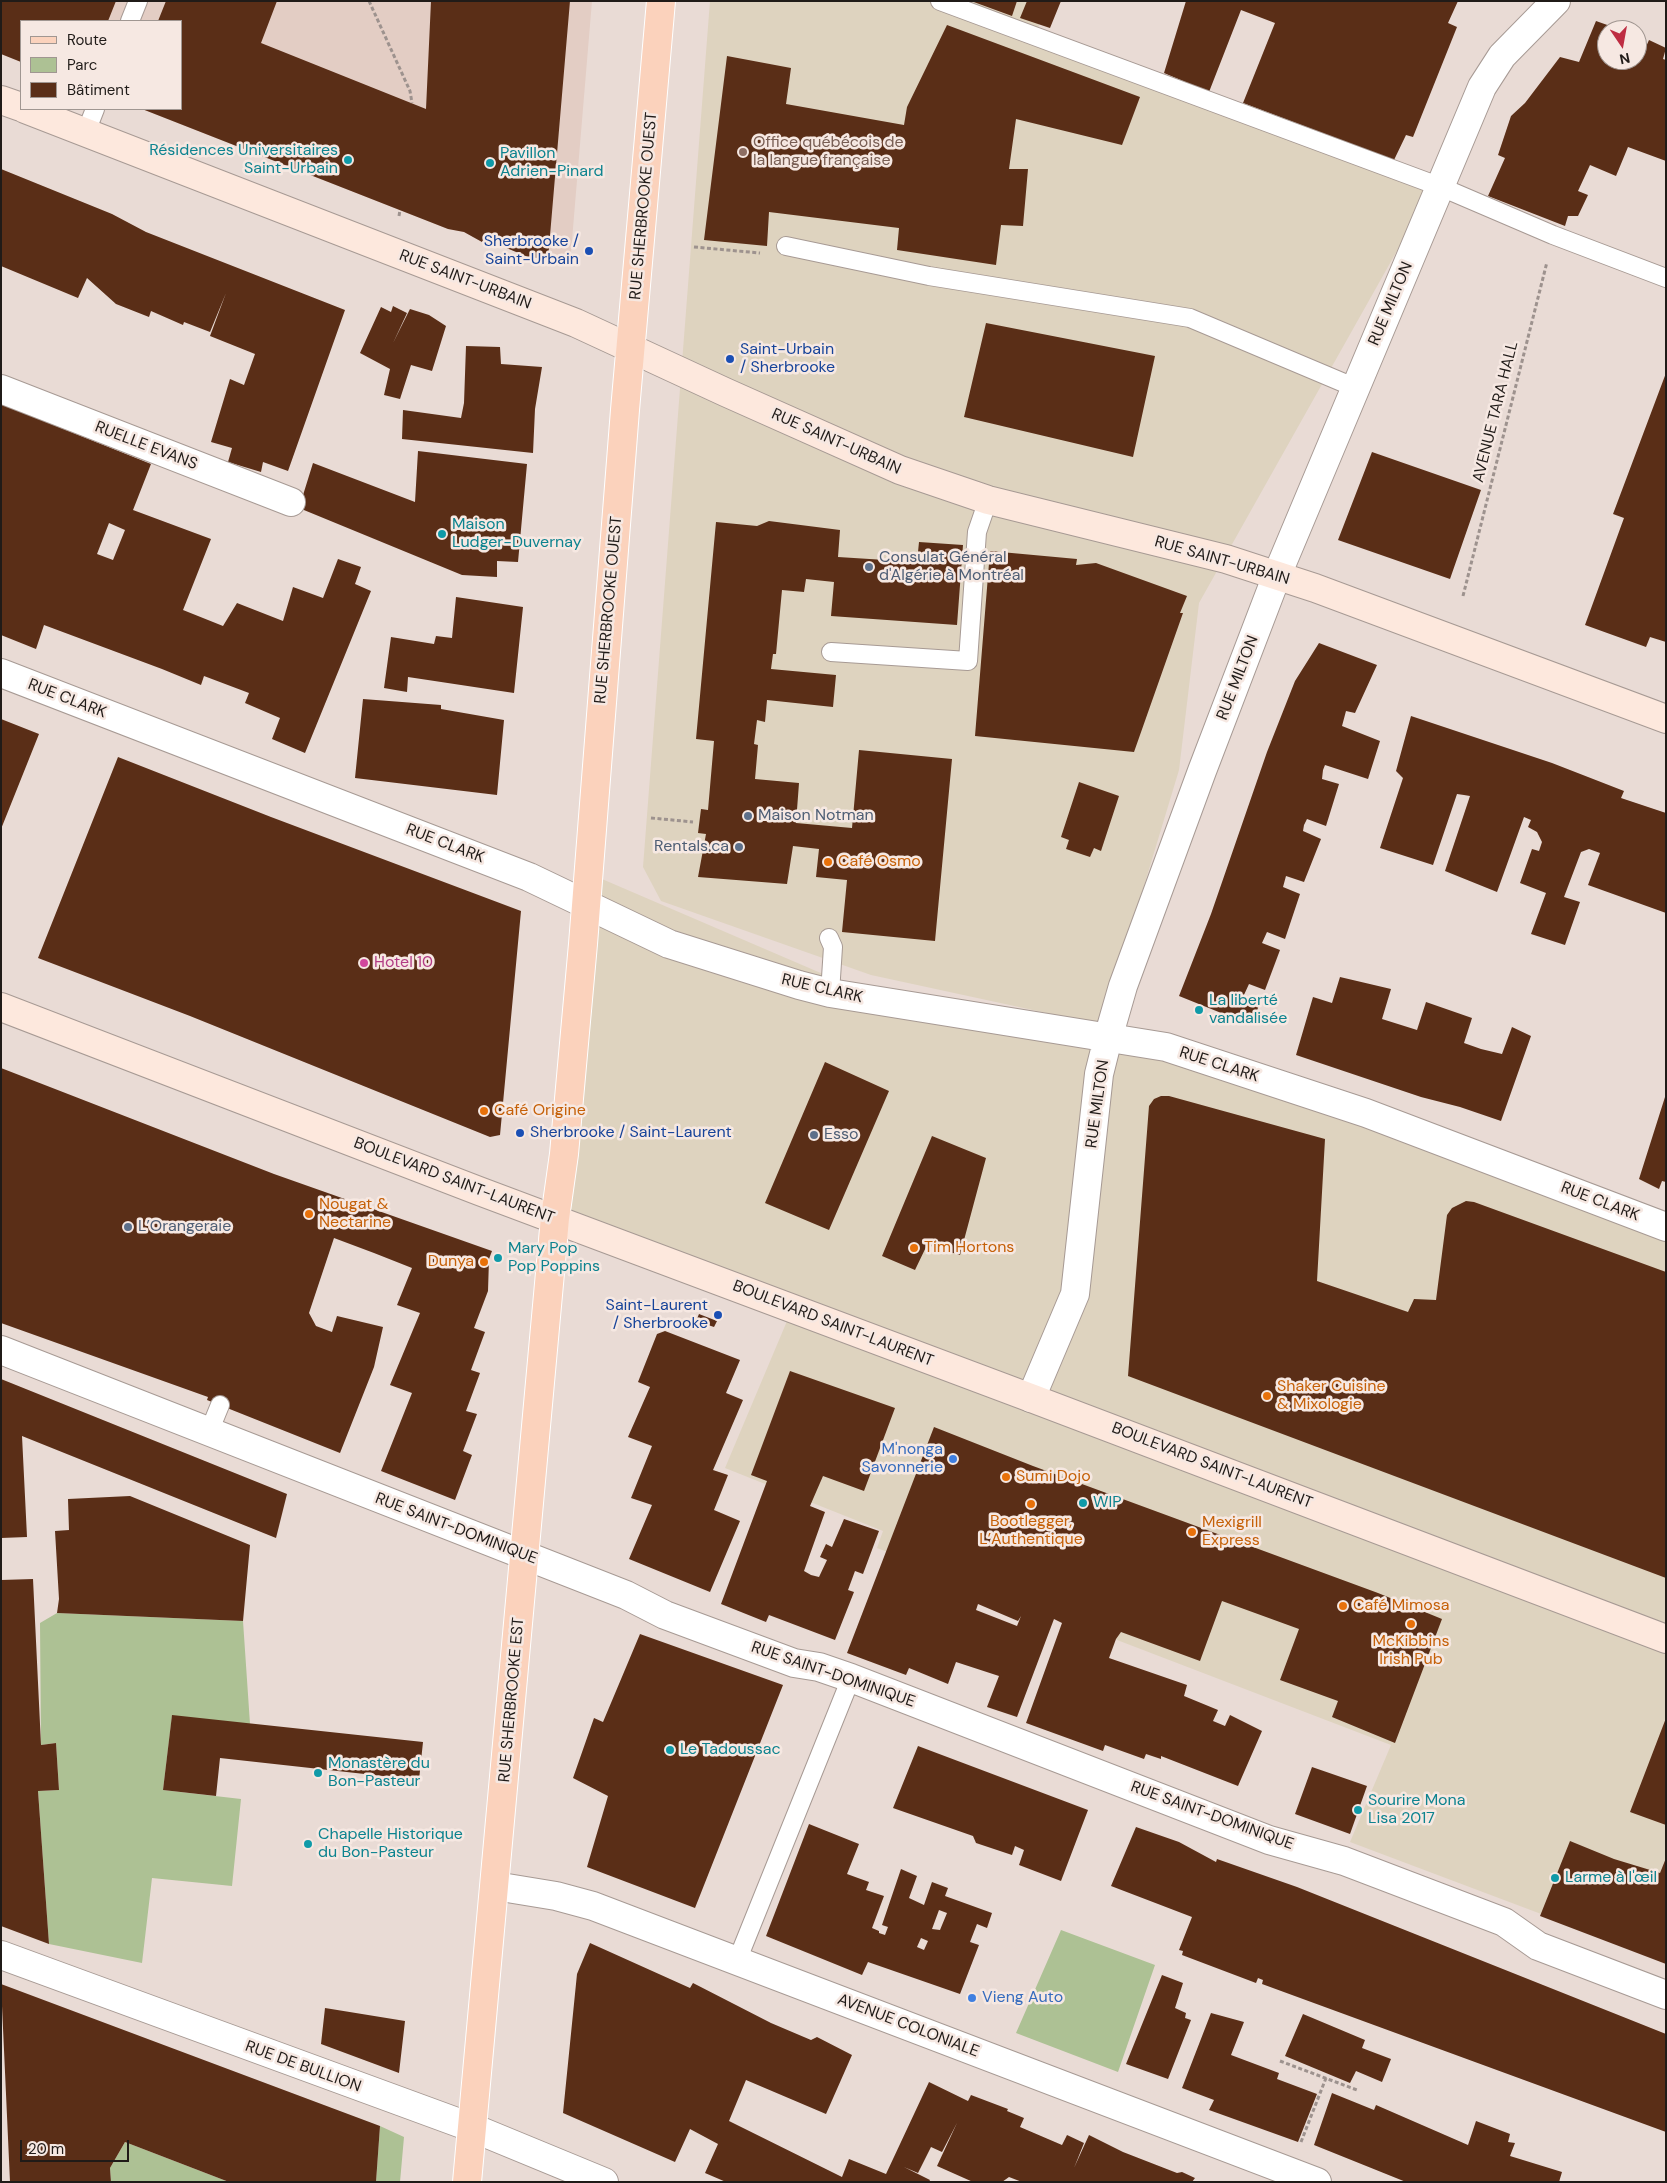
<!DOCTYPE html>
<meta charset="utf-8">
<style>
body{margin:0}
#map{position:relative;width:1667px;height:2183px;overflow:hidden;background:#e9dbd5;font-family:"DM Sans",sans-serif}
canvas{display:block}
.frame{position:absolute;inset:0;border:2px solid #201b18;pointer-events:none}
.legend{position:absolute;left:20px;top:20px;width:162px;height:90px;box-sizing:border-box;background:#f6e8e2;border:1px solid #a09691;margin:0;padding:6px 9px;list-style:none;font-size:15px;color:#201b18}
.legend li{display:flex;align-items:center;gap:10px;height:25px}
.legend b{width:25px;border:1px solid #a09691}
.north{position:absolute;left:1597px;top:20px;width:50px;height:50px;box-sizing:border-box;background:#f6e8e2;border:1px solid #a09691;border-radius:50%;rotate:168deg;font-size:14px;font-weight:700;line-height:20px;text-align:center;color:#201b18}
.north::after{content:'';display:block;margin:auto;width:18px;height:22px;background:#be2d42;clip-path:polygon(50% 0,100% 100%,50% 72%,0 100%)}
.scale{position:absolute;left:20px;top:2140px;width:109px;height:22px;box-sizing:border-box;border:2px solid #201b18;border-top:0;padding-left:6px;font-size:15px;line-height:18px;white-space:nowrap;color:#201b18;-webkit-text-stroke:4px #f6e8e2;paint-order:stroke}
</style>
<div id="map">
<canvas width="1667" height="2183"></canvas>
<div class="frame"></div>
<ul class="legend">
<li><b style="height:6px;background:#fbd2bc"></b>Route</li>
<li><b style="height:14px;background:#adc194"></b>Parc</li>
<li><b style="height:14px;background:#5a2e17"></b>Bâtiment</li>
</ul>
<div class="north">N</div>
<div class="scale">20 m</div>
</div>
<script>
const ctx = document.querySelector('canvas').getContext('2d');
ctx.lineJoin = 'round';
function paint(path, color) { ctx.fillStyle = color; ctx.fill(path, 'evenodd'); }
const shape = rows => new Path2D(rows.map(r => 'M' + r).join(''));
function stroke(path, color, width, dash) { ctx.strokeStyle = color; ctx.lineWidth = width; ctx.lineCap = dash ? 'butt' : 'round'; ctx.setLineDash(dash || []); ctx.stroke(path); }
function label(font, color, halo, rows, align = 'center') {
  ctx.font = font + ' "DM Sans",sans-serif'; ctx.lineWidth = 5; ctx.setLineDash([]); ctx.textBaseline = 'middle'; ctx.strokeStyle = halo; ctx.fillStyle = color; for (const [text, x, y, turn = 0] of rows) {
    ctx.save(); ctx.translate(x, y); ctx.rotate((+turn || 0) * Math.PI / 180); ctx.textAlign = isNaN(turn) ? turn : align; if (halo) ctx.strokeText(text, 0, 0); ctx.fillText(text, 0, 0); ctx.restore();
  }
}
const commercial = shape([
 [710,1,1047,1,1035,37,1430,192,1199,603,1179,770,1102,1025,871,975,661,901,643,867],
 [595,876,858,989,1328,1094,1666,1218,1666,1961,1350,1842,1391,1745,877,1548,883,1531,725,1468,790,1314,568,1235]
]);
const built = shape([
 [1,1,592,1,570,264,548,259,528,257,497,244,482,242,464,232,448,229,142,109,181,109,181,21,21,21,21,62,1,54]
]);
const green = shape([
 [57,1613,243,1621,250,1724,172,1716,163,1790,241,1799,232,1886,152,1878,142,1963,49,1944,38,1791,59,1790,56,1743,41,1745,40,1623],
 [1061,1930,1155,1965,1118,2072,1016,2033],
 [380,2126,404,2137,400,2182,376,2182],
 [125,2142,229,2182,111,2182,110,2168]
]);
const building = shape([
 [1,1,116,1,108,21,21,21,21,62,1,54],
 [166,1,277,1,261,43,426,109,431,1,570,1,548,259,528,257,497,244,482,242,464,232,448,229,142,109,181,109,181,21,158,21],
 [971,1,1017,1,1012,16],
 [1027,1,1061,1,1050,28,1020,18],
 [1186,1,1458,1,1448,23,1457,27,1413,137,1406,135,1394,160,1243,103,1275,23,1241,10,1209,92,1164,73],
 [1596,21,1613,27,1612,30,1607,30,1607,60,1637,60,1637,47,1645,49,1649,40,1666,48,1663,59,1666,60,1666,161,1628,147,1616,176,1590,165,1578,191,1588,195,1578,216,1568,216,1565,226,1488,196,1505,158,1498,155,1511,116,1525,103,1560,57,1579,62],
 [947,25,1140,97,1122,145,1016,119,1009,169,1028,169,1023,226,1001,225,996,265,897,250,899,228,769,212,767,246,704,240,727,56,791,68,786,104,904,125,907,107],
 [1,169,112,214,146,232,345,310,288,471,263,462,261,472,228,462,232,448,211,442,230,379,244,385,255,354,210,336,226,293,210,332,184,322,183,325,151,311,149,317,116,304,87,278,78,298,1,266],
 [393,306,407,313,393,343,410,309,429,315,446,326,432,371,411,365,400,399,384,395,390,369,360,353,381,307,391,312],
 [986,323,1155,356,1133,457,964,417],
 [466,346,500,347,501,364,542,367,535,409,533,453,402,439,403,410,461,418,464,403],
 [1666,373,1666,642,1650,637,1646,647,1585,625,1624,518,1613,514],
 [1,404,151,464,133,510,211,539,183,610,223,626,237,603,283,621,293,587,323,598,338,559,361,567,355,584,371,591,305,753,272,739,280,718,245,703,249,693,204,676,201,685,162,669,44,625,36,649,1,635],
 [109,523,125,530,113,560,97,554],
 [418,451,527,464,518,562,497,561,497,577,462,575,299,508,313,463,415,502],
 [1372,452,1481,490,1450,579,1338,540],
 [769,521,840,530,838,557,917,562,919,542,963,545,957,625,831,616,834,582,806,579,804,592,782,590,776,654,773,654,771,669,836,675,833,707,767,700,765,722,757,720,754,744,758,745,755,779,799,783,796,823,852,828,859,750,952,759,935,941,842,932,847,880,816,877,819,849,793,846,787,884,698,877,706,834,698,833,701,809,708,810,714,741,696,739,716,522,757,526],
 [990,551,1077,559,1076,565,1096,563,1187,596,1180,613,1183,613,1134,752,975,736],
 [456,597,523,607,514,693,408,677,407,692,384,688,391,637,434,644,436,636,452,638],
 [1319,643,1377,665,1355,713,1346,711,1342,726,1380,741,1368,779,1325,765,1323,770,1322,779,1339,784,1326,826,1307,819,1304,825,1303,831,1321,839,1304,882,1286,876,1283,887,1300,894,1285,939,1267,932,1262,943,1280,950,1265,990,1249,984,1243,997,1260,1003,1251,1025,1179,996,1211,914,1267,752,1295,681],
 [363,699,441,705,441,709,504,720,497,795,355,778],
 [1411,716,1552,763,1624,791,1621,798,1666,813,1666,913,1588,885,1600,853,1589,849,1581,852,1564,897,1580,902,1565,945,1531,934,1546,893,1520,883,1532,849,1539,851,1542,842,1537,832,1528,827,1531,820,1524,817,1497,892,1445,871,1470,796,1464,795,1457,794,1433,865,1380,848,1403,778,1396,771],
 [1,719,39,734,1,829],
 [118,757,271,817,521,911,500,1135,490,1137,190,1016,38,958],
 [1079,782,1119,796,1101,851,1094,848,1090,857,1066,849,1069,840,1061,837],
 [1340,977,1391,989,1382,1019,1417,1030,1426,1002,1472,1018,1464,1043,1481,1049,1502,1054,1512,1027,1531,1036,1501,1121,1460,1107,1421,1097,1296,1055,1313,997,1332,1003],
 [825,1062,889,1091,829,1230,765,1203],
 [1,1068,274,1174,492,1251,489,1259,488,1291,474,1328,485,1332,471,1370,480,1373,466,1411,477,1414,463,1451,472,1455,455,1500,381,1471,412,1393,390,1385,420,1313,397,1305,412,1268,374,1253,334,1238,309,1313,316,1326,332,1332,337,1316,383,1327,374,1367,340,1453,207,1400,208,1397,1,1323],
 [1161,1096,1169,1096,1325,1139,1317,1281,1408,1312,1414,1299,1436,1300,1447,1215,1452,1208,1466,1201,1474,1202,1666,1272,1666,1578,1128,1376,1149,1106,1154,1099],
 [1665,1097,1666,1182,1662,1181,1659,1189,1639,1179],
 [932,1136,986,1158,960,1255,927,1245,915,1270,882,1256],
 [699,1314,717,1321,714,1327,696,1321],
 [665,1331,740,1360,726,1393,743,1400,713,1470,728,1475,714,1510,740,1521,710,1592,629,1559,652,1505,631,1498,652,1446,628,1437,650,1387,638,1382,657,1334],
 [790,1371,895,1408,864,1491,823,1476,810,1506,825,1512,804,1571,811,1575,819,1577,827,1560,820,1557,826,1544,832,1547,844,1519,879,1531,863,1574,855,1571,848,1590,854,1592,835,1640,769,1615,766,1622,721,1604,767,1481,751,1475],
 [1,1379,287,1494,276,1538,22,1436,27,1537,1,1538],
 [934,1427,1033,1466,1378,1593,1442,1619,1395,1743,1332,1717,1338,1701,1280,1680,1299,1629,1222,1601,1200,1661,1121,1632,1116,1639,1109,1658,1187,1685,1184,1696,1218,1710,1213,1721,1225,1726,1230,1715,1262,1731,1238,1786,1161,1756,1161,1759,1146,1754,1144,1759,1105,1745,1103,1751,1026,1723,1062,1623,1054,1619,1017,1717,987,1707,999,1676,956,1662,948,1684,909,1668,906,1675,847,1653],
 [978,1604,1018,1621,1021,1616,1017,1626,976,1610],
 [130,1496,250,1545,243,1621,57,1613,59,1599,55,1531,69,1530,68,1499],
 [33,1579,41,1745,56,1743,59,1790,38,1791,49,1944,1,1926,1,1580],
 [640,1634,783,1685,695,1908,587,1867,608,1796,573,1778,594,1718,603,1722],
 [172,1715,423,1742,419,1780,220,1758,216,1796,163,1790],
 [1666,1718,1666,1825,1630,1812],
 [918,1746,1088,1810,1061,1881,1019,1865,1024,1850,1015,1846,1012,1855,976,1843,973,1836,893,1808],
 [1312,1767,1367,1786,1350,1834,1295,1814],
 [809,1824,859,1844,847,1874,869,1882,866,1890,884,1896,872,1928,879,1931,879,1933,885,1935,888,1927,882,1925,901,1869,917,1876,909,1898,924,1905,932,1882,948,1888,945,1896,992,1913,987,1928,977,1924,970,1942,979,1945,960,1994,868,1962,862,1975,766,1936],
 [939,1910,947,1913,940,1930,932,1929],
 [921,1938,928,1941,924,1950,917,1947],
 [1136,1827,1179,1842,1216,1862,1217,1859,1297,1887,1666,2034,1666,2132,1262,1984,1263,1980,1258,1978,1256,1983,1182,1955,1183,1951,1179,1950,1192,1917,1111,1886],
 [1570,1841,1614,1859,1660,1873,1666,1858,1666,1964,1540,1916],
 [590,1943,690,1988,693,1983,771,2023,811,2040,817,2037,852,2055,826,2114,746,2080,729,2121,842,2177,849,2159,886,2174,929,2082,968,2101,971,2095,1008,2109,1007,2111,1024,2118,1020,2127,1062,2145,1067,2135,1084,2143,1074,2168,1089,2135,1123,2152,1177,2173,1182,2172,1195,2178,1192,2182,1022,2182,1009,2177,1002,2182,973,2182,937,2166,957,2123,942,2152,931,2147,918,2173,904,2167,930,2180,929,2182,726,2182,705,2173,718,2144,690,2129,675,2162,563,2113,577,1974],
 [1162,1975,1183,1983,1175,2008,1186,2013,1185,2018,1191,2020,1168,2079,1126,2064],
 [1,1984,380,2126,376,2182,229,2182,125,2142,110,2168,111,2182,10,2182],
 [325,2008,405,2021,399,2073,321,2044],
 [1211,2013,1244,2022,1231,2055,1279,2073,1277,2079,1317,2094,1298,2142,1209,2110,1214,2100,1182,2088],
 [1303,2014,1365,2040,1362,2048,1391,2059,1382,2082,1356,2071,1350,2083,1285,2056],
 [1332,2093,1374,2110,1376,2105,1468,2145,1476,2121,1510,2134,1508,2142,1515,2143,1510,2156,1562,2172,1559,2182,1406,2182,1314,2145]
]);
const path = shape([
 [369,1,410,91,412,103],
 [399,216,400,210],
 [694,247,760,253],
 [1463,596,1547,262],
 [651,818,693,822],
 [1280,2061,1357,2090],
 [1301,2142,1326,2078]
]);
const lane = shape([
 [940,1,1441,187,1553,235,1666,278],
 [130,21,138,1],
 [86,132,95,109],
 [786,246,929,276,1190,318,1356,388],
 [831,652,968,661,977,532,988,500],
 [829,938,833,947,830,993],
 [209,1432,220,1405],
 [737,1961,851,1678]
]);
const street = shape([
 [1,389,291,502],
 [1,673,529,877,669,944,799,985,830,993,1166,1047,1366,1113,1666,1227],
 [1,1350,626,1595,665,1615,794,1663,819,1667,851,1678,1269,1840,1344,1861,1504,1922,1538,1946,1666,1995],
 [1031,1398,1075,1294,1099,1074,1108,1038,1123,986,1202,771,1277,575,1482,87,1502,56,1556,1],
 [495,1886,556,1896,593,1906,1317,2182],
 [1,1955,473,2128,604,2182]
]);
const secondary = shape([
 [1,100,21,107],
 [25,109,576,323,725,392,900,470,988,500,1226,559,1315,588,1666,719],
 [1,1007,479,1191,1031,1398,1666,1639]
]);
const primary = shape([
 [467,2182,555,1218,564,1154,583,944,625,410,661,1]
]);
const markers = [
 [743,152,5,"#8d6e63"],
 [348,160,5,"#0f9aa8"],
 [490,163,5,"#0f9aa8"],
 [589,251,5,"#1a4fb4"],
 [730,359,5,"#1a4fb4"],
 [442,534,5,"#0f9aa8"],
 [869,567,5,"#5c6f8a"],
 [748,816,5,"#5c6f8a"],
 [739,847,5,"#5c6f8a"],
 [828,862,5,"#e8710a"],
 [364,963,5,"#d1479c"],
 [1199,1010,5,"#0f9aa8"],
 [484,1111,5,"#e8710a"],
 [520,1133,5,"#1a4fb4"],
 [814,1135,5,"#5c6f8a"],
 [309,1214,5,"#e8710a"],
 [128,1227,5,"#5c6f8a"],
 [914,1248,5,"#e8710a"],
 [498,1258,5,"#0f9aa8"],
 [484,1262,5,"#e8710a"],
 [718,1315,5,"#1a4fb4"],
 [1267,1396,5,"#e8710a"],
 [953,1459,5,"#3f7fe0"],
 [1006,1477,5,"#e8710a"],
 [1083,1503,5,"#0f9aa8"],
 [1031,1504,5,"#e8710a"],
 [1192,1532,5,"#e8710a"],
 [1343,1606,5,"#e8710a"],
 [1411,1624,5,"#e8710a"],
 [670,1750,5,"#0f9aa8"],
 [318,1773,5,"#0f9aa8"],
 [1358,1810,5,"#0f9aa8"],
 [308,1844,5,"#0f9aa8"],
 [1555,1878,5,"#0f9aa8"],
 [972,1998,5,"#3f7fe0"]
];
const educationNames = [
 ["Office québécois de",753,143],
 ["la langue française",753,161]
];
const cultureNames = [
 ["Résidences Universitaires",338,151,"right"],
 ["Saint-Urbain",338,169,"right"],
 ["Pavillon",500,154],
 ["Adrien-Pinard",500,172],
 ["Maison",452,525],
 ["Ludger-Duvernay",452,543],
 ["La liberté",1209,1001],
 ["vandalisée",1209,1019],
 ["Mary Pop",508,1249],
 ["Pop Poppins",508,1267],
 ["WIP",1093,1503],
 ["Le Tadoussac",680,1750],
 ["Monastère du",328,1764],
 ["Bon-Pasteur",328,1782],
 ["Sourire Mona",1368,1801],
 ["Lisa 2017",1368,1819],
 ["Chapelle Historique",318,1835],
 ["du Bon-Pasteur",318,1853],
 ["Larme à l'œil",1565,1878]
];
const streetNames = [
 ["RUE SHERBROOKE OUEST",644,206,-85],
 ["RUE SAINT-URBAIN",465,280,21],
 ["RUE MILTON",1391,304,-67],
 ["AVENUE TARA HALL",1496,412,-76],
 ["RUE SAINT-URBAIN",836,442,24],
 ["RUELLE EVANS",146,446,21],
 ["RUE SAINT-URBAIN",1222,561,16],
 ["RUE SHERBROOKE OUEST",609,610,-85],
 ["RUE MILTON",1238,678,-69],
 ["RUE CLARK",67,699,21],
 ["RUE CLARK",445,844,21],
 ["RUE CLARK",822,989,13],
 ["RUE CLARK",1219,1065,18],
 ["RUE MILTON",1098,1104,-82],
 ["BOULEVARD SAINT-LAURENT",454,1181,21],
 ["RUE CLARK",1600,1202,21],
 ["BOULEVARD SAINT-LAURENT",833,1324,21],
 ["BOULEVARD SAINT-LAURENT",1212,1466,21],
 ["RUE SAINT-DOMINIQUE",456,1529,21],
 ["RUE SAINT-DOMINIQUE",833,1675,19],
 ["RUE SHERBROOKE EST",512,1700,-85],
 ["RUE SAINT-DOMINIQUE",1212,1816,20],
 ["AVENUE COLONIALE",908,2026,21],
 ["RUE DE BULLION",303,2067,20]
];
const transitNames = [
 ["Sherbrooke /",579,242],
 ["Saint-Urbain",579,260],
 ["Saint-Urbain",740,350,"left"],
 ["/ Sherbrooke",740,368,"left"],
 ["Sherbrooke / Saint-Laurent",530,1133,"left"],
 ["Saint-Laurent",708,1306],
 ["/ Sherbrooke",708,1324]
];
const serviceNames = [
 ["Consulat Général",879,558],
 ["d'Algérie à Montréal",879,576],
 ["Maison Notman",758,816],
 ["Rentals.ca",729,847,"right"],
 ["Esso",824,1135],
 ["L’Orangeraie",138,1227]
];
const foodNames = [
 ["Café Osmo",838,862],
 ["Café Origine",494,1111],
 ["Nougat &",319,1205],
 ["Nectarine",319,1223],
 ["Tim Hortons",924,1248],
 ["Dunya",474,1262,"right"],
 ["Shaker Cuisine",1277,1387],
 ["& Mixologie",1277,1405],
 ["Sumi Dojo",1016,1477],
 ["Bootlegger,",1031,1522,"center"],
 ["L’Authentique",1031,1540,"center"],
 ["Mexigrill",1202,1523],
 ["Express",1202,1541],
 ["Café Mimosa",1353,1606],
 ["McKibbins",1411,1642,"center"],
 ["Irish Pub",1411,1660,"center"]
];
const hotelNames = [
 ["Hotel 10",374,963]
];
const shopNames = [
 ["M'nonga",943,1450],
 ["Savonnerie",943,1468],
 ["Vieng Auto",982,1998,"left"]
];
paint(commercial, '#ded3bf');
paint(built, '#e3cdc4');
paint(green, '#adc194');
paint(building, '#5a2e17');
stroke(lane, '#a79a94', 20);
stroke(street, '#a79a94', 30);
stroke(secondary, '#a79a94', 30);
stroke(primary, '#fff', 30);
stroke(path, '#9d928e', 3, [4, 2.5]);
stroke(lane, '#fff', 18);
stroke(street, '#fff', 28);
stroke(secondary, '#fde8dd', 28);
stroke(primary, '#fbd2bc', 28);
for (const [x, y, r, color] of markers) { const dot = new Path2D(); dot.arc(x, y, r, 0, 2 * Math.PI); ctx.fillStyle = color; ctx.fill(dot); stroke(dot, '#f6e8e2', 2); }
label('16px', '#785e54', '#f6e8e2', educationNames, 'left');
label('16px', '#0d838f', '#f6e8e2', cultureNames, 'left');
label('16px', '#201b18', '#f6e8e2', streetNames);
label('16px', '#164399', '#f6e8e2', transitNames, 'right');
label('16px', '#4e5e75', '#f6e8e2', serviceNames, 'left');
label('16px', '#c56008', '#f6e8e2', foodNames, 'left');
label('16px', '#b23c85', '#f6e8e2', hotelNames, 'left');
label('16px', '#366cbe', '#f6e8e2', shopNames, 'right');
</script>
